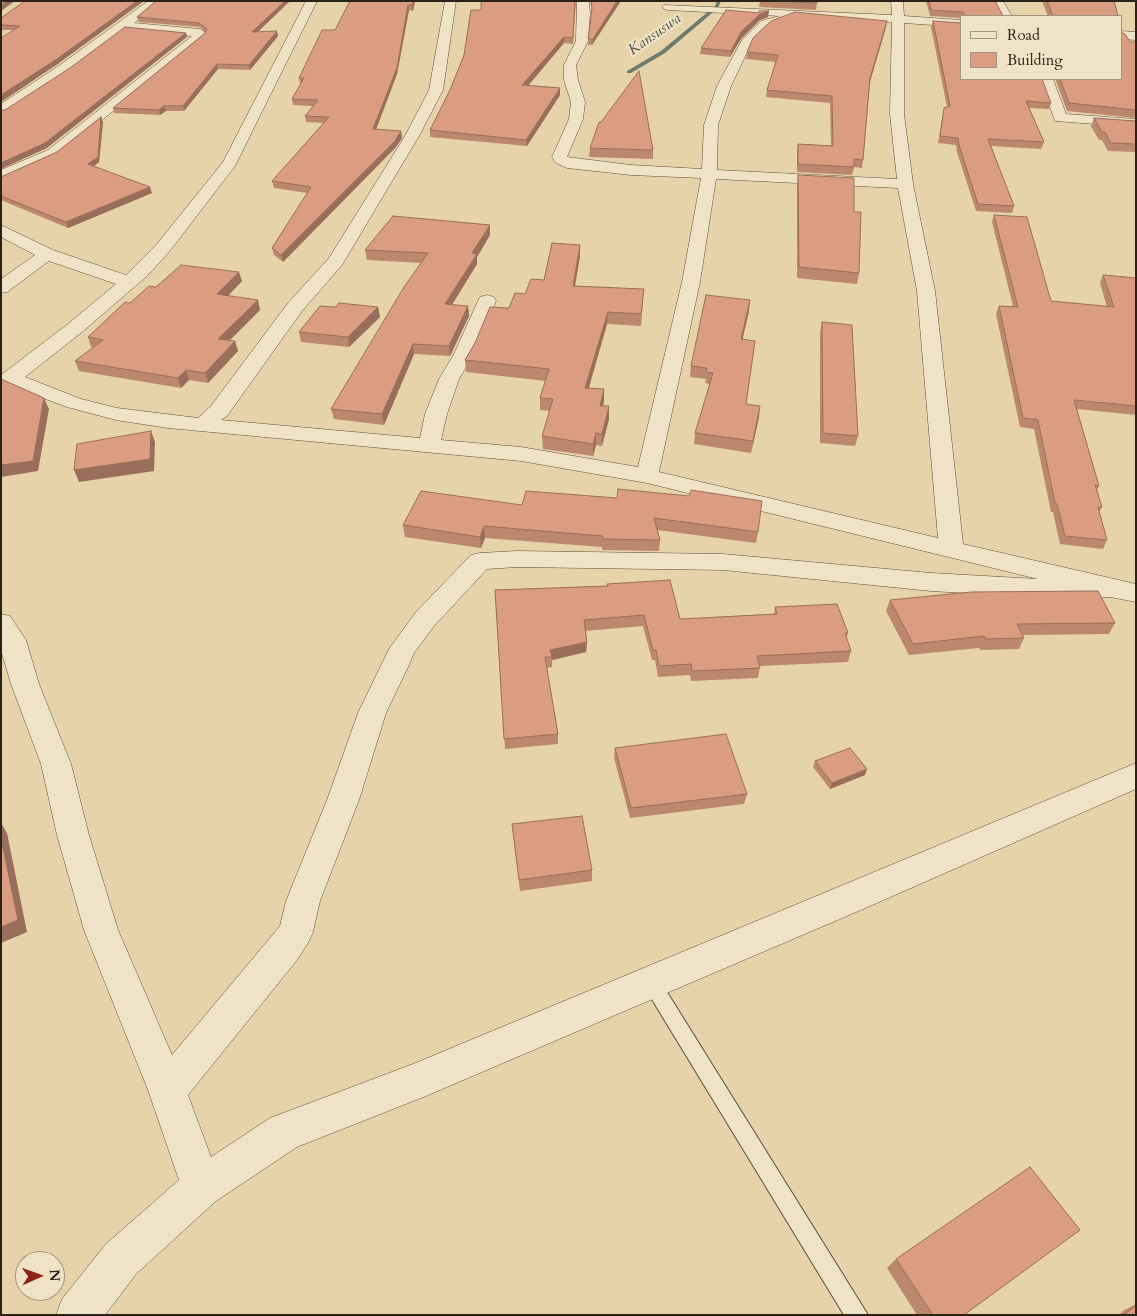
<!DOCTYPE html>
<style>
body{margin:0}
#map{position:relative;width:1137px;height:1316px;overflow:hidden;background:#e7d3a9;font-family:Cardo,serif}
canvas{display:block}
.frame{position:absolute;inset:0;border:2px solid #2a2118;pointer-events:none}
.legend{position:absolute;left:960px;top:15px;width:162px;height:65px;box-sizing:border-box;background:#efe2c7;border:1px solid #a09581;margin:0;padding:6px 9px;list-style:none;font-size:15px;color:#2a2118}
.legend li{display:flex;align-items:center;gap:10px;height:25px}
.legend b{width:25px;border:1px solid #a09581}
.north{position:absolute;left:15px;top:1251px;width:50px;height:50px;box-sizing:border-box;background:#efe2c7;border:1px solid #a09581;border-radius:50%;rotate:88deg;font-size:14px;font-weight:700;line-height:20px;text-align:center;color:#2a2118}
.north::after{content:'';display:block;margin:auto;width:18px;height:22px;background:#8f2418;clip-path:polygon(50% 0,100% 100%,50% 72%,0 100%)}
</style>
<div id="map">
<canvas width="1137" height="1316"></canvas>
<div class="frame"></div>
<ul class="legend">
<li><b style="height:6px;background:#efe2c7"></b>Road</li>
<li><b style="height:14px;background:#db9d81"></b>Building</li>
</ul>
<div class="north">N</div>
</div>
<script>
const ctx = document.querySelector('canvas').getContext('2d');
ctx.lineJoin = 'round';
const shape = rows => new Path2D(rows.map(r => 'M' + r).join(''));
function paint(path, color) { ctx.fillStyle = color; ctx.fill(path, 'evenodd'); }
function stroke(path, color, width, dash) { ctx.strokeStyle = color; ctx.lineWidth = width; ctx.lineCap = dash ? 'butt' : 'round'; ctx.setLineDash(dash || []); ctx.stroke(path); }
function label(font, color, halo, rows, align = 'center') {
  ctx.font = font + ' Cardo,serif'; ctx.lineWidth = 4.5; ctx.setLineDash([]); ctx.textBaseline = 'middle'; ctx.strokeStyle = halo; ctx.fillStyle = color; for (const [text, x, y, turn = 0] of rows) {
    ctx.save(); ctx.translate(x, y); ctx.rotate((+turn || 0) * Math.PI / 180); ctx.textAlign = isNaN(turn) ? turn : align; if (halo) ctx.strokeText(text, 0, 0); ctx.fillText(text, 0, 0); ctx.restore();
  }
}
const stream = shape([
 [717,1,721,1,718,8,665,53,631,73,627,73,627,71,661,51,715,6,717,1]
]);
const service = shape([
 [651,974,657,976,868,1315,844,1315,645,988,642,982,645,976,651,974]
]);
const minor = shape([
 [148,1,160,1,134,23,200,29,206,33,204,37,58,156,1,181,1,170,48,150,192,36,126,30,70,71,6,113,1,114,1,104,60,65,148,1],
 [306,1,317,1,235,166,169,252,147,276,82,332,25,377,81,399,117,408,198,418,211,406,288,303,329,258,405,136,429,90,445,1,456,1,443,90,419,136,342,265,302,311,227,416,221,420,420,438,425,414,439,379,454,354,478,301,480,297,487,295,494,297,496,301,474,354,459,379,447,414,441,440,521,447,638,467,682,282,701,178,631,175,567,168,556,163,552,157,569,119,571,102,564,80,564,65,576,41,577,1,589,1,590,14,588,41,576,65,578,80,585,102,583,119,567,157,631,165,702,169,704,125,717,86,742,40,761,21,780,16,668,10,664,9,662,7,664,5,892,15,891,1,903,1,904,16,961,20,961,27,904,23,904,114,913,184,935,291,963,544,1136,584,1136,602,1110,597,1032,597,931,591,723,570,517,567,487,569,434,626,414,653,408,667,386,713,359,800,320,901,313,932,308,943,297,960,188,1095,211,1157,270,1118,413,1064,1136,763,1136,789,861,910,426,1096,297,1147,216,1201,136,1274,105,1315,56,1315,62,1299,106,1244,179,1180,148,1090,84,930,57,835,41,764,11,684,1,650,1,614,10,616,26,640,39,684,71,764,89,835,118,930,172,1055,280,926,286,901,327,800,358,713,389,649,416,612,471,555,480,553,517,551,723,554,931,573,1038,579,647,483,521,461,168,428,116,420,67,407,11,386,1,389,1,375,68,324,116,284,49,261,7,292,1,293,1,279,35,255,1,237,1,225,53,250,126,275,157,244,223,162,306,1],
 [794,17,892,22,890,114,897,179,717,170,718,125,731,86,751,44,769,26,787,21,794,17],
 [716,179,898,188,917,291,938,538,659,472,700,282,716,179],
 [992,1,1003,1,1012,16,1000,16,992,1],
 [1121,31,1136,32,1136,40,1121,39,1121,31],
 [1040,79,1053,79,1066,114,1136,119,1136,127,1055,121,1040,79]
]);
const wall = shape([
 [25,1,59,63,1,102,1,38,14,30,1,30,1,18],
 [156,1,290,1,258,32,278,36,250,70,218,69,184,111,166,111,160,115,114,113,113,108,204,34,205,32,200,27,139,22,137,17],
 [415,1,413,11,409,10,397,74,376,129,401,131,402,138,396,147,283,262,274,255,272,248,307,193,274,188,272,181,324,123,306,122,305,116,313,106,293,105,292,99,301,83,300,83,299,78,335,30],
 [481,1,576,1,573,44,564,43,528,85,560,88,560,95,527,146,430,137,430,130,450,90,464,55,481,10],
 [591,1,621,1,592,45,588,45,592,11],
 [760,1,817,1,817,3,816,10,759,7],
 [926,1,995,1,1003,16,961,16,961,18,930,16],
 [1042,1,1114,1,1118,16,1048,16],
 [759,13,768,17,760,20,741,39,730,57,700,54,701,48],
 [933,21,1051,103,1049,109,1029,108,1044,142,1041,149,991,146,1014,206,1012,213,976,211,957,152,956,145,938,143,944,108,947,107,931,27],
 [886,27,870,81,863,160,862,168,854,167,852,175,797,172,797,152,798,144,831,146,830,103,766,97,767,90,776,62,746,59,747,52],
 [1122,33,1130,42,1136,42,1136,118,1067,111,1056,81,1057,79,1121,79],
 [101,117,103,122,99,162,94,166,152,193,68,228,1,200,1,177,57,152],
 [1094,118,1136,121,1136,152,1108,151,1102,140,1099,140,1091,126],
 [590,148,653,150,653,159,589,157],
 [798,175,854,212,859,273,857,284,797,278,797,185],
 [994,215,1051,301,1107,307,1100,283,1103,275,1136,278,1136,415,1077,409,1099,486,1097,490,1102,507,1099,512,1107,540,1103,549,1060,544,1053,512,1051,512,1034,429,1020,427,996,314,999,306,1013,306,992,222],
 [490,235,477,257,477,264,452,305,468,306,469,316,450,356,414,354,384,425,334,419,331,409,421,263,367,260,365,250],
 [580,256,575,286,643,301,641,326,607,324,589,388,604,401,603,406,609,406,609,419,602,446,596,445,593,456,543,449,542,436,550,411,540,410,540,398,546,381,466,372,465,360,509,308,525,294,544,280],
 [242,281,228,296,260,310,229,341,235,341,238,351,208,383,189,380,181,388,79,371,75,361,93,347,91,347,88,337,130,303,156,287],
 [336,307,378,307,380,317,349,347,301,342,299,332],
 [749,311,742,340,746,404,759,417,751,453,694,444,695,433,710,384,705,383,706,379,690,377,691,366],
 [822,322,858,436,855,446,820,443,820,332],
 [526,491,758,532,756,543,657,530,660,540,659,551,602,550,602,547,485,538,481,548,405,537,403,525,522,505],
 [607,584,680,619,774,614,775,607,848,633,846,639,851,651,848,662,760,666,758,678,691,681,690,675,658,677,655,660,652,660,643,626,585,631,587,642,586,652,552,660,552,667,546,668,558,734,558,744,505,749,495,590,607,586],
 [890,600,1115,623,1109,634,1022,635,1024,638,1019,649,980,650,979,648,909,655,886,611],
 [615,748,747,794,744,804,630,818,614,758],
 [815,761,865,775,830,789,813,767],
 [512,824,592,870,592,881,520,891],
 [896,1259,964,1315,917,1315,887,1268],
 [1136,1304,1136,1315,1119,1315,1123,1311]
]);
const shadedWall = shape([
 [7,1,15,1,1,11,1,5],
 [137,1,144,1,59,63,1,102,1,95],
 [285,1,290,1,253,36,252,32],
 [413,1,415,1,413,11,412,5],
 [617,1,621,1,592,45,593,39],
 [408,5,409,10,397,74,374,135,373,129],
 [769,11,768,17,760,20,741,39,730,57,731,51,741,32,760,14],
 [887,21,886,27,869,85,870,78],
 [277,31,278,36,250,70,249,65],
 [186,33,187,37,47,148,1,169,1,163],
 [564,37,564,43,523,92,522,85],
 [217,64,218,69,184,111,183,106],
 [560,88,560,95,527,146,526,140],
 [164,106,166,111,160,115,159,110],
 [101,117,103,122,99,162,90,169,88,164],
 [401,131,402,138,396,147,283,262,281,255],
 [150,187,152,193,68,228,66,222],
 [490,225,490,235,477,257,477,264,446,314,445,304,472,253],
 [580,245,580,256,573,297,573,286],
 [239,272,242,281,220,304,217,294],
 [258,300,260,310,221,349,218,339],
 [750,300,749,311,740,350,741,339],
 [468,306,469,316,450,356,449,346],
 [378,307,380,317,349,347,348,337],
 [608,312,607,324,585,400,585,388],
 [235,341,238,351,208,383,205,373],
 [413,344,414,354,384,425,382,414],
 [186,370,189,380,181,388,178,378],
 [604,389,604,401,600,418,600,406],
 [44,398,49,409,38,471,1,477,1,465],
 [609,406,609,419,602,446,602,434],
 [760,406,759,417,751,453,753,441],
 [151,431,155,442,154,471,79,482,74,470],
 [596,433,596,445,593,456,593,444],
 [484,526,485,538,481,548,480,537],
 [587,642,586,652,552,660,550,650],
 [867,769,865,775,830,789,832,783],
 [1,823,7,833,27,932,1,943]
]);
const building = shape([
 [1,1,7,1,1,5,1,1],
 [25,1,137,1,57,59,1,95,1,38,20,26,1,25,1,18,25,1],
 [156,1,285,1,252,32,277,31,249,65,217,64,183,106,164,106,159,110,113,108,204,34,207,29,199,23,137,17,156,1],
 [350,1,413,1,412,5,408,5,397,68,373,129,401,131,395,141,281,255,272,248,311,187,272,181,329,117,305,116,318,100,292,99,304,78,299,78,322,30,335,30,350,1],
 [481,1,575,1,573,38,564,37,522,85,560,88,526,140,430,130,450,90,464,55,471,10,481,10,481,1],
 [591,1,617,1,593,39,588,39,592,8,591,1],
 [782,1,817,1,817,3,782,1],
 [929,1,995,1,1001,12,1003,16,964,16,964,14,963,12,931,10,929,1],
 [1047,1,1114,1,1118,16,1053,16,1047,1],
 [726,10,759,13,759,11,769,11,760,14,741,32,731,51,701,48,726,10],
 [795,12,887,21,870,78,863,160,854,159,854,167,798,164,798,144,833,146,832,96,767,90,778,55,747,52,753,38,771,21,795,12],
 [933,21,961,23,961,79,1042,79,1051,103,1026,101,1044,142,988,139,1014,206,978,204,959,145,958,138,940,136,944,108,950,106,933,21],
 [125,27,186,33,45,143,1,163,1,110,5,110,70,68,125,27],
 [1121,28,1122,33,1125,34,1130,42,1136,42,1136,110,1069,103,1060,79,1121,79,1121,28],
 [639,71,653,150,590,148,599,122,601,122,639,71],
 [101,117,98,157,88,164,150,187,66,222,1,196,1,177,57,152,101,117],
 [1094,118,1136,121,1136,144,1111,143,1105,132,1102,132,1094,118],
 [798,175,854,178,854,212,861,212,859,273,799,267,798,175],
 [994,215,1027,217,1051,301,1114,307,1103,275,1136,278,1136,406,1074,400,1099,486,1095,485,1102,507,1098,507,1107,540,1065,536,1057,504,1055,503,1038,420,1023,418,999,306,1018,307,994,215],
 [393,216,490,225,472,253,477,254,445,304,468,306,449,346,413,344,382,414,331,409,404,287,428,253,365,250,393,216],
 [552,243,580,245,573,286,644,289,641,314,608,312,585,388,604,389,600,406,609,406,602,434,596,433,593,444,542,436,553,399,540,398,549,369,465,360,475,343,490,307,509,308,515,293,525,294,531,279,544,280,552,243],
 [181,265,239,272,217,294,258,300,218,339,235,341,205,373,186,370,178,378,75,361,103,340,88,337,125,302,130,303,149,286,156,287,181,265],
 [706,295,750,300,741,339,755,341,746,404,760,406,753,441,695,433,713,373,706,372,707,368,691,366,706,295],
 [339,303,378,307,348,337,299,332,320,306,336,307,339,303],
 [822,322,852,325,858,436,823,433,822,322],
 [1,379,44,398,33,461,1,465,1,379],
 [151,431,150,459,74,470,77,444,151,431],
 [618,489,689,496,691,490,762,501,758,532,654,518,660,540,603,539,602,536,484,526,480,537,403,525,421,491,522,505,526,491,617,498,618,489],
 [670,580,680,619,777,614,775,607,837,604,848,633,845,633,851,651,757,656,760,668,692,671,691,664,659,666,656,650,653,650,644,615,584,620,587,642,550,650,552,657,545,657,558,734,504,739,495,590,608,586,607,584,670,580],
 [1098,591,1115,623,1017,624,1024,638,985,639,984,636,913,644,890,600,971,592,1098,591],
 [726,734,747,794,631,808,615,748,726,734],
 [850,748,867,769,832,783,815,761,850,748],
 [582,816,592,870,519,880,512,824,582,816],
 [1,838,18,920,1,927,1,838],
 [1030,1167,1080,1230,964,1315,933,1315,896,1259,1030,1167],
 [1136,1305,1136,1315,1124,1315,1136,1305]
]);
const farWaternames = [
 ["Kansuswa",655,35,-35]
];
paint(stream, '#6b7c6c');
stroke(service, '#594e3c', 2);
stroke(minor, '#594e3c', 1);
paint(service, '#efe2c7');
paint(minor, '#efe2c7');
paint(wall, '#bc876f');
paint(shadedWall, '#996e5a');
paint(building, '#db9d81');
stroke(building, '#996e5a', 1);
label('italic 15px', '#4b4f42', '#efe2c7', farWaternames);
</script>
